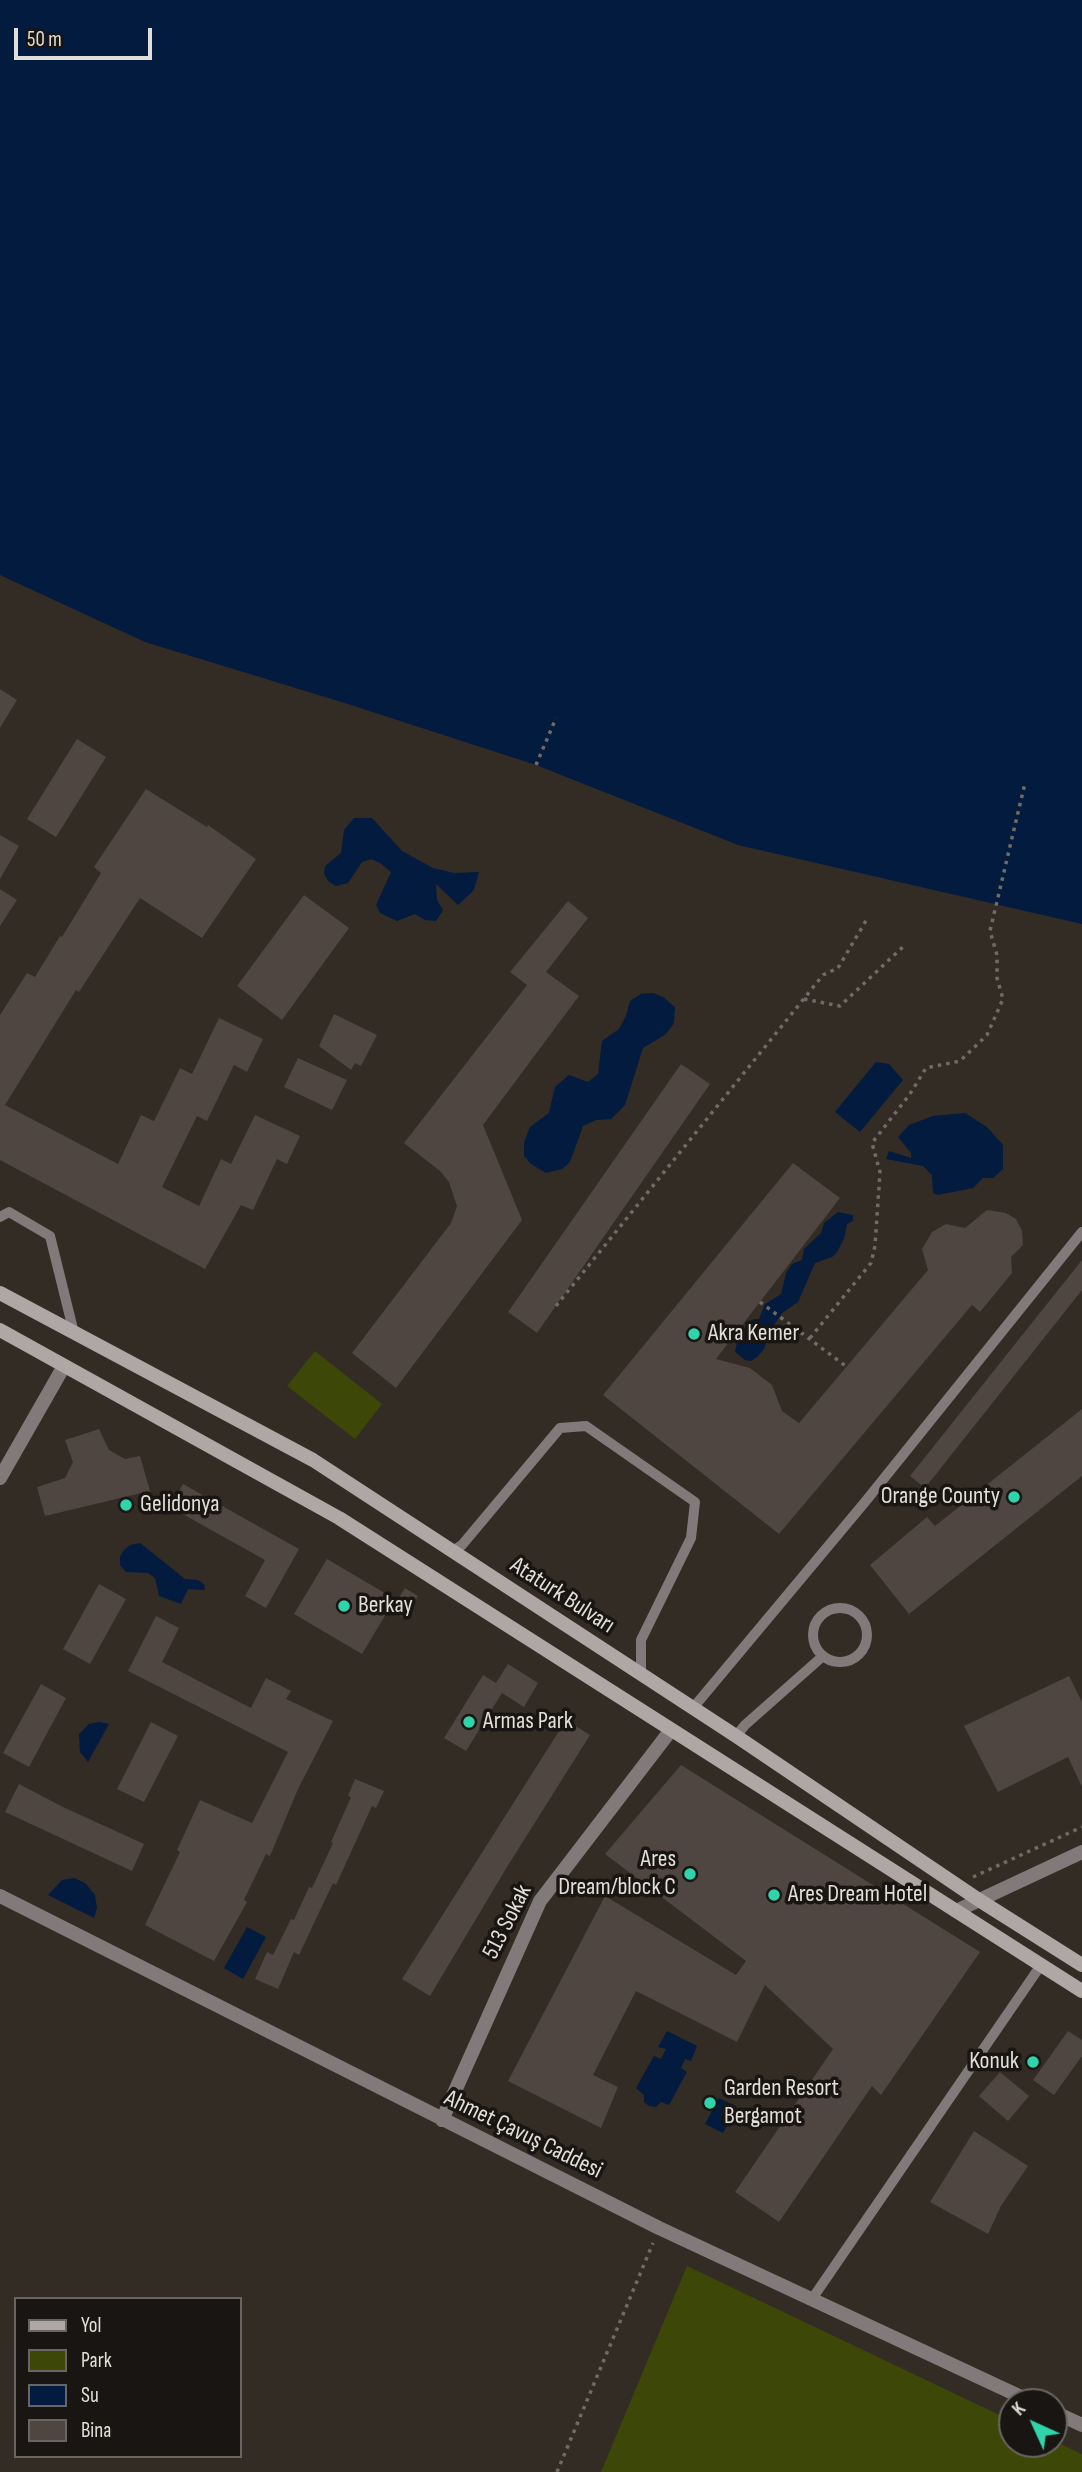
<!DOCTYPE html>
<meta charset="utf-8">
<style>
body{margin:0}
#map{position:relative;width:1082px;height:2472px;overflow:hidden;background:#322c25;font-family:"Sofia Sans Condensed",sans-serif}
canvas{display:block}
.legend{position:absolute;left:14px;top:2297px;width:228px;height:161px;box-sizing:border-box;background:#181512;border:2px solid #696562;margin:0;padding:9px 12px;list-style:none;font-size:21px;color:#e2ded9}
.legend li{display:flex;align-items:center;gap:14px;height:35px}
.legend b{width:35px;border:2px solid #696562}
.north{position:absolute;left:998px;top:2388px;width:70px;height:70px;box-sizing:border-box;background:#181512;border:2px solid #696562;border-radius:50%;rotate:315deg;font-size:19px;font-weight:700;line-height:28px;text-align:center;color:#e2ded9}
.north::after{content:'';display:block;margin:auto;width:24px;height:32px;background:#30d4aa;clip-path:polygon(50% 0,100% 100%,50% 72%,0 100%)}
.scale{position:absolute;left:14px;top:28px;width:138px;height:32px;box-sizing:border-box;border:4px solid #e2ded9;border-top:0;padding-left:9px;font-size:21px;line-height:24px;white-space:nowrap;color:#e2ded9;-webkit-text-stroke:5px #181512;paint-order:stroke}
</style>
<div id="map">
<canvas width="1082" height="2472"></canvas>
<ul class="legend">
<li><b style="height:9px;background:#afa7a5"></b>Yol</li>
<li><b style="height:19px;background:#3d4707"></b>Park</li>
<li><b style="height:19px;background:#021b3e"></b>Su</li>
<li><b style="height:19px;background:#4f4541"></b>Bina</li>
</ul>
<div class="north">K</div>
<div class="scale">50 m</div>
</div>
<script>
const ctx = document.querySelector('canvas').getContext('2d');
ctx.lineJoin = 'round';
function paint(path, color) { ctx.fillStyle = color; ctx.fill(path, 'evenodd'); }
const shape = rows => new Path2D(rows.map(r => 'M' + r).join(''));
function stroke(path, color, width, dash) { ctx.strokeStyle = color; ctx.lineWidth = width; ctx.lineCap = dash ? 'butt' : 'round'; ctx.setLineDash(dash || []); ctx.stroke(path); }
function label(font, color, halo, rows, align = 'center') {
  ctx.font = font + ' "Sofia Sans Condensed",sans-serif'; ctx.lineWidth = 7; ctx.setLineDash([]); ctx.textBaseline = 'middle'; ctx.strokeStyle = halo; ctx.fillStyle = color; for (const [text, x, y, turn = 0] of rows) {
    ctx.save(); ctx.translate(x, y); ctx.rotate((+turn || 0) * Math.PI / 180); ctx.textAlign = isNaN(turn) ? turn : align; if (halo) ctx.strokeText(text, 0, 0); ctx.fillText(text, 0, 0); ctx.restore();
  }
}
const green = shape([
 [315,1351,382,1404,355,1439,287,1386],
 [687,2266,1012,2421,1012,2444,1054,2444,1054,2441,1082,2454,1082,2472,601,2472]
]);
const water = shape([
 [0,0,1082,0,1082,924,738,845,536,765,348,704,145,642,0,575],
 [354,818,372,818,402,851,433,868,454,873,479,872,474,890,458,905,436,884,437,900,443,910,436,921,425,920,415,914,397,921,380,913,376,905,391,872,380,863,371,859,362,862,348,883,336,886,328,881,324,874,325,866,341,853,344,830],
 [653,993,663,997,675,1007,674,1023,666,1034,643,1048,625,1105,611,1119,596,1120,583,1126,570,1162,562,1169,546,1173,531,1164,524,1156,524,1142,530,1127,549,1113,555,1087,569,1075,588,1082,598,1074,602,1041,619,1029,626,1016,630,1001,641,994],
 [876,1062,889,1064,903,1080,860,1132,835,1112],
 [965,1113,987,1127,1003,1145,1003,1169,993,1178,983,1178,973,1188,938,1195,933,1193,932,1175,923,1166,886,1159,889,1151,911,1158,911,1153,898,1137,909,1125,933,1116],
 [838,1212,853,1215,853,1221,847,1224,844,1239,837,1252,832,1257,815,1263,798,1302,782,1313,772,1328,764,1349,757,1357,751,1361,745,1360,735,1352,737,1342,746,1335,753,1319,759,1319,765,1304,781,1294,786,1273,792,1264,802,1260,804,1249,821,1233,824,1223],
 [140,1543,185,1579,198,1580,204,1584,205,1590,188,1589,181,1604,159,1596,155,1578,148,1573,126,1572,120,1565,120,1557,123,1551,130,1545],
 [99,1722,109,1724,88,1762,80,1752,79,1734,89,1724],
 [74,1878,85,1883,95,1895,97,1908,94,1918,48,1895,62,1880],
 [247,1927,266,1937,243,1979,224,1968],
 [667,2031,697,2046,691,2061,685,2059,681,2068,687,2072,669,2105,661,2102,656,2107,649,2106,644,2102,644,2095,636,2088,654,2056,661,2059,666,2049,658,2047],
 [719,2098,737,2107,723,2133,705,2124]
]);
const building = shape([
 [0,689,17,700,0,728],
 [77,739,106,757,56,837,27,819],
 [146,789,207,827,208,825,256,859,202,938,140,898,79,992,76,990,5,1105,118,1164,141,1115,154,1121,180,1068,192,1074,219,1018,263,1039,247,1072,234,1065,207,1121,197,1116,162,1187,199,1206,221,1159,231,1164,255,1115,300,1136,287,1164,277,1159,253,1210,241,1205,205,1269,0,1160,0,1015,27,973,35,977,60,936,62,937,101,873,94,867],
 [0,835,19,846,0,879],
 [0,889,17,900,0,926],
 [304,895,349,928,282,1020,237,986],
 [568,901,588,918,546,972,579,996,483,1125,522,1220,396,1388,352,1353,451,1223,457,1206,449,1182,440,1171,404,1143,527,985,510,972],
 [334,1014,377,1035,361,1066,355,1063,351,1070,319,1046],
 [298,1058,347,1080,332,1110,284,1087],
 [681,1064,710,1084,537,1333,508,1312],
 [793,1163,840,1198,716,1359,750,1368,772,1385,782,1411,799,1423,928,1270,922,1249,932,1232,946,1224,965,1228,987,1210,1006,1213,1016,1219,1022,1231,1023,1245,1011,1257,1012,1273,980,1312,972,1305,779,1534,603,1395],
 [1082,1260,1082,1290,925,1488,910,1476],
 [1082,1409,1082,1476,909,1614,870,1565,927,1517,935,1526],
 [99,1429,109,1450,125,1459,140,1456,150,1491,45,1516,37,1487,65,1478,73,1462,65,1440],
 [183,1484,299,1549,266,1608,245,1596,265,1560,170,1507],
 [327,1559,395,1599,362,1654,294,1614],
 [99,1584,126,1599,90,1664,63,1649],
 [405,1588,418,1596,405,1619,391,1610],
 [156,1616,179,1628,162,1662,251,1708,266,1678,291,1691,286,1699,333,1721,298,1789,270,1856,266,1854,244,1900,247,1902,214,1961,145,1925,180,1852,177,1850,200,1800,252,1823,288,1752,128,1671],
 [508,1664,538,1683,524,1707,502,1693,466,1751,444,1738,483,1675,496,1683],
 [1069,1676,1082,1702,1082,1787,1068,1757,998,1792,964,1726],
 [41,1684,66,1698,29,1767,3,1753],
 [566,1720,590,1735,507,1867,430,1996,402,1979],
 [151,1722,178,1736,144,1802,117,1789],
 [681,1765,980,1952,881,2095,872,2086,779,2222,735,2192,833,2049,765,1985,737,2042,636,1991,593,2075,618,2087,601,2128,508,2081,605,1896,736,1975,746,1961,605,1854],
 [355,1779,384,1791,376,1808,372,1806,336,1885,333,1883,299,1955,294,1952,278,1989,255,1979,267,1952,273,1955,291,1919,294,1920,309,1887,312,1888,333,1843,331,1842,351,1797,348,1796],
 [19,1784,63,1807,144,1844,132,1871,5,1812],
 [1068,2031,1082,2040,1082,2056,1054,2095,1033,2080],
 [1000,2072,1029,2096,1008,2121,979,2096],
 [974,2131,1028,2166,1001,2206,988,2234,930,2202]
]);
const path = shape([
 [536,765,556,718],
 [804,999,840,1006,906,944],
 [760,1302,847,1367],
 [556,1306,823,975,838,968,867,919],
 [810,1338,871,1263,875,1246,880,1172,872,1143,910,1094,926,1068,960,1061,987,1035,1003,999,997,978,997,955,990,931,1025,783],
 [973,1877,1082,1827],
 [557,2472,653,2243]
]);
const service = shape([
 [0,1217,9,1212,50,1236,74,1333],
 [453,1551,462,1545,560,1428,586,1426,695,1502,691,1538,641,1640,641,1674],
 '813 1635a27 27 0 1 1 54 0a27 27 0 1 1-54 0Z',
 [693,1708,865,1502,1082,1232],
 [736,1736,745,1725,823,1656],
 [812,2299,1041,1965]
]);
const minor = shape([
 [0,1478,64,1366],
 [0,1896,659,2228,1032,2402],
 [442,2120,540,1901,671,1730],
 [1054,2412,1082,2425]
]);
const tertiary = shape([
 [956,1911,1082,1852]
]);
const secondary = shape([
 [0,1293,313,1460,736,1736,979,1900,1082,1965],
 [0,1330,339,1518,1082,1991]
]);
const markers = [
 [694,1334,7,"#30d4aa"],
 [1014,1497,7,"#30d4aa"],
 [126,1505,7,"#30d4aa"],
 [344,1606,7,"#30d4aa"],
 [469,1722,7,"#30d4aa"],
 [690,1874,7,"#30d4aa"],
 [774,1895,7,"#30d4aa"],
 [1033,2062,7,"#30d4aa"],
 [710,2103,7,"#30d4aa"]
];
const poiNames = [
 ["Akra Kemer",708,1334],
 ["Orange County",1000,1497,"right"],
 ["Gelidonya",140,1505],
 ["Berkay",358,1606],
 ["Armas Park",483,1722],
 ["Ares",676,1860,"right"],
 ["Dream/block C",676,1888,"right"],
 ["Ares Dream Hotel",788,1895],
 ["Konuk",1019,2062,"right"],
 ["Garden Resort",724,2089],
 ["Bergamot",724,2117]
];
const streetNames = [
 ["Ataturk Bulvarı",562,1596,33],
 ["513 Sokak",508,1922,-63],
 ["Ahmet Çavuş Caddesi",523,2135,26]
];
paint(green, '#3d4707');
paint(water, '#021b3e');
paint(building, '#4f4541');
stroke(path, '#706b65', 3.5, [3.5, 5]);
stroke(service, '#807b7a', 10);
stroke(minor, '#807b7a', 14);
stroke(tertiary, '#807b7a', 14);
stroke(secondary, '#afa7a5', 14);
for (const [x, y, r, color] of markers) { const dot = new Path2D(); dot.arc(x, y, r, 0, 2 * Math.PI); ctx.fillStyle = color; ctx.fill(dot); stroke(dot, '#181512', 2.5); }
label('24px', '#e2ded9', '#181512', poiNames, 'left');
label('24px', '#e2ded9', '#181512', streetNames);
</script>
